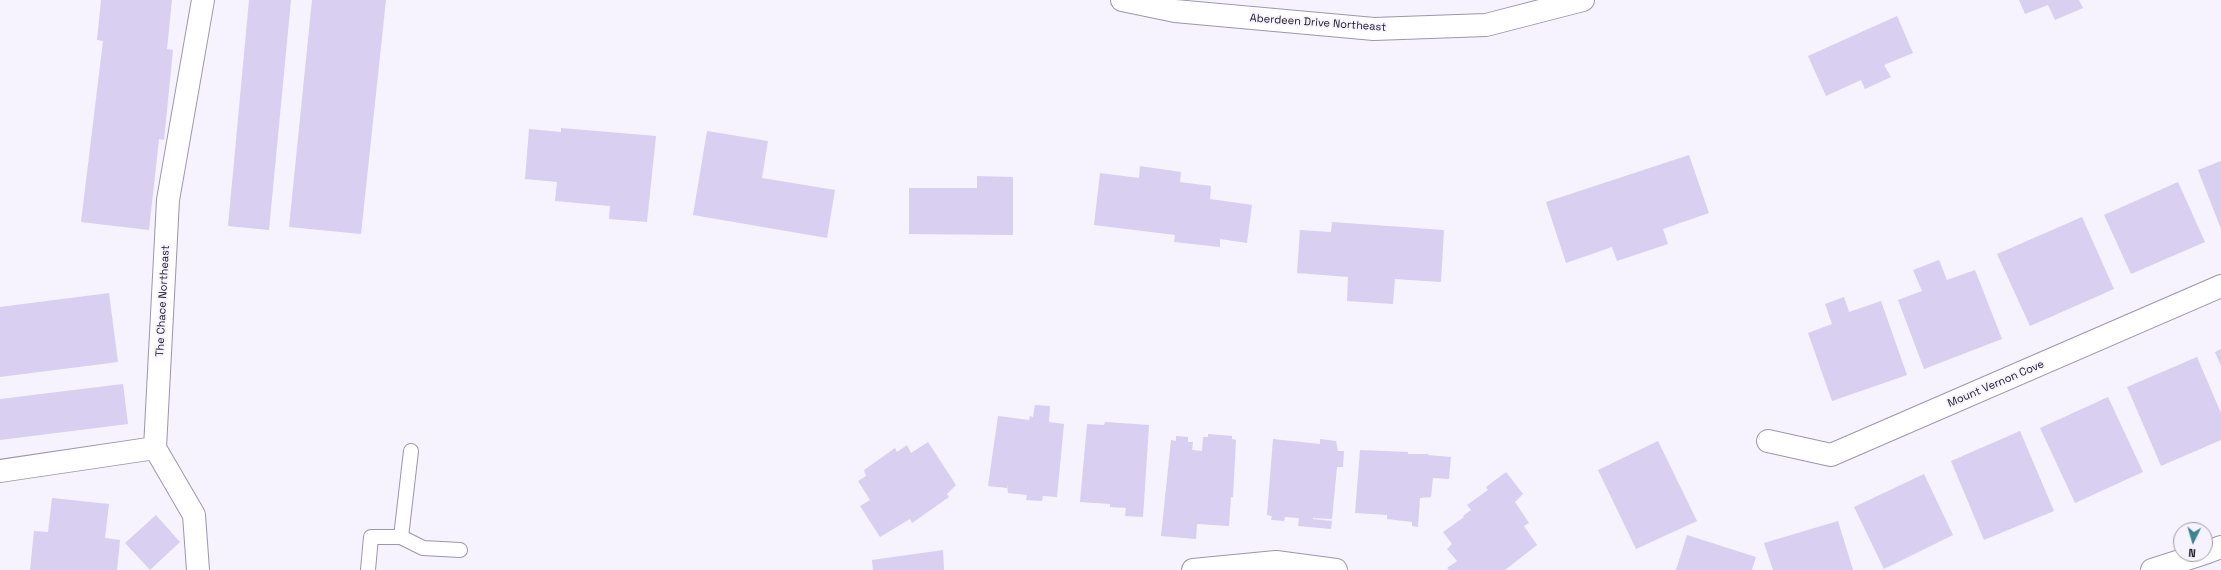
<!DOCTYPE html>
<style>
body{margin:0}
#map{position:relative;width:2221px;height:570px;overflow:hidden;background:#f6f2fe;font-family:"Space Grotesk",sans-serif}
canvas{display:block}
.north{position:absolute;left:2173px;top:522px;width:40px;height:40px;box-sizing:border-box;background:#f6f2fe;border:1px solid #9e9ba6;border-radius:50%;rotate:185deg;font-size:11px;font-weight:700;line-height:16px;text-align:center;color:#1b1822}
.north::after{content:'';display:block;margin:auto;width:14px;height:18px;background:#3f8491;clip-path:polygon(50% 0,100% 100%,50% 72%,0 100%)}
</style>
<div id="map">
<canvas width="2221" height="570"></canvas>
<div class="north">N</div>
</div>
<script>
const ctx = document.querySelector('canvas').getContext('2d');
ctx.lineJoin = 'round';
function paint(path, color) { ctx.fillStyle = color; ctx.fill(path, 'evenodd'); }
const shape = rows => new Path2D(rows.map(r => 'M' + r).join(''));
function stroke(path, color, width, dash) { ctx.strokeStyle = color; ctx.lineWidth = width; ctx.lineCap = dash ? 'butt' : 'round'; ctx.setLineDash(dash || []); ctx.stroke(path); }
function label(font, color, halo, rows, align = 'center') {
  ctx.font = font + ' "Space Grotesk",sans-serif'; ctx.lineWidth = 3.5; ctx.setLineDash([]); ctx.textBaseline = 'middle'; ctx.strokeStyle = halo; ctx.fillStyle = color; for (const [text, x, y, turn = 0] of rows) {
    ctx.save(); ctx.translate(x, y); ctx.rotate((+turn || 0) * Math.PI / 180); ctx.textAlign = isNaN(turn) ? turn : align; if (halo) ctx.strokeText(text, 0, 0); ctx.fillText(text, 0, 0); ctx.restore();
  }
}
const building = shape([
 [101,0,172,0,167,49,173,50,164,140,159,139,149,230,81,222,103,41,97,40],
 [249,0,291,0,269,230,228,226],
 [312,0,386,0,361,234,289,227],
 [2019,0,2079,0,2083,8,2055,20,2048,5,2025,14],
 [1897,16,1913,53,1884,65,1891,77,1865,89,1861,80,1826,96,1808,56],
 [561,128,656,136,647,222,609,219,610,206,555,201,557,182,525,179,529,129,561,132],
 [707,131,768,141,762,178,835,190,827,238,693,215],
 [1689,155,1709,213,1663,229,1668,244,1617,261,1612,247,1566,263,1546,202],
 [2221,161,2221,229,2198,170],
 [1140,166,1181,172,1180,182,1211,186,1210,199,1252,205,1247,243,1220,239,1220,247,1174,242,1175,235,1094,225,1100,173,1139,178],
 [977,176,1013,177,1013,235,909,234,909,188,977,188],
 [2178,182,2205,242,2131,274,2104,215],
 [2082,217,2114,289,2030,326,1997,254],
 [1332,222,1444,230,1441,282,1395,279,1393,304,1347,301,1348,277,1297,273,1300,230,1331,232],
 [1939,260,1947,280,1975,270,2002,339,1924,369,1898,300,1922,291,1913,270],
 [109,293,118,362,0,377,0,307],
 [1844,297,1849,312,1881,301,1907,375,1832,401,1808,333,1832,324,1825,304],
 [2221,349,2221,366,2215,352],
 [2197,357,2221,413,2221,440,2161,466,2127,387],
 [123,384,128,424,0,440,0,399],
 [2108,397,2143,472,2075,503,2040,428],
 [1035,405,1050,406,1049,422,1064,424,1057,497,1043,496,1042,501,1026,500,1027,495,1008,493,1007,484,1007,488,988,486,998,416,1029,420,1030,416,1033,417],
 [1105,422,1149,425,1143,517,1125,516,1126,508,1110,507,1110,504,1080,502,1087,424,1104,425],
 [2020,431,2054,511,1984,540,1951,461],
 [1208,434,1232,436,1232,439,1236,440,1233,497,1231,497,1229,526,1197,524,1196,539,1161,536,1171,440,1176,441,1176,436,1188,437,1188,442,1193,442,1192,450,1202,451,1203,437,1208,437],
 [1273,439,1320,444,1320,439,1336,441,1338,451,1344,451,1343,467,1337,467,1332,519,1313,518,1313,519,1332,521,1331,529,1298,526,1299,518,1285,517,1284,521,1271,520,1272,516,1267,515],
 [1658,441,1697,521,1636,549,1598,470],
 [928,442,956,485,947,494,949,497,912,523,910,519,880,537,860,506,870,500,858,481,866,476,864,470,895,448,897,452,907,445,911,453],
 [1360,450,1408,452,1408,454,1428,454,1428,455,1451,457,1449,479,1433,478,1431,497,1420,498,1418,527,1412,526,1412,522,1387,519,1387,515,1355,513],
 [1506,472,1523,494,1515,502,1529,523,1524,526,1537,545,1505,570,1449,570,1447,568,1457,561,1447,549,1452,544,1443,532,1464,517,1463,516,1471,510,1467,505,1488,490,1486,487],
 [1924,474,1953,535,1884,569,1854,507],
 [52,498,109,504,105,538,120,540,117,570,30,570,34,531,48,532],
 [156,515,180,542,150,570,125,543],
 [1838,521,1853,570,1773,570,1764,543],
 [1687,535,1756,557,1752,570,1676,570],
 [943,550,944,570,873,570,872,560]
]);
const lane = shape([
 [401,537,423,548,460,550],
 [368,570,371,537,401,537,411,451]
]);
const street = shape([
 [1122,0,1175,11,1374,29,1486,25,1583,0],
 [1768,441,1831,455,2221,286],
 [155,448,168,200,203,0],
 [155,448,194,515,198,570],
 [0,471,155,448],
 [1193,570,1276,562,1336,570]
]);
const secondary = shape([
 [2205,553,2221,547],
 [2152,570,2202,554]
]);
const streetNames = [
 ["Aberdeen Drive Northeast",1318,23,4],
 ["The Chace Northeast",163,301,-87],
 ["Mount Vernon Cove",1996,384,-23]
];
paint(building, '#d8cff1');
stroke(lane, '#9d95b0', 16);
stroke(street, '#9d95b0', 24);
stroke(secondary, '#9d95b0', 24);
stroke(lane, '#fff', 14);
stroke(street, '#fff', 22);
stroke(secondary, '#fff', 22);
label('11px', '#1b1822', '#f6f2fe', streetNames);
</script>
